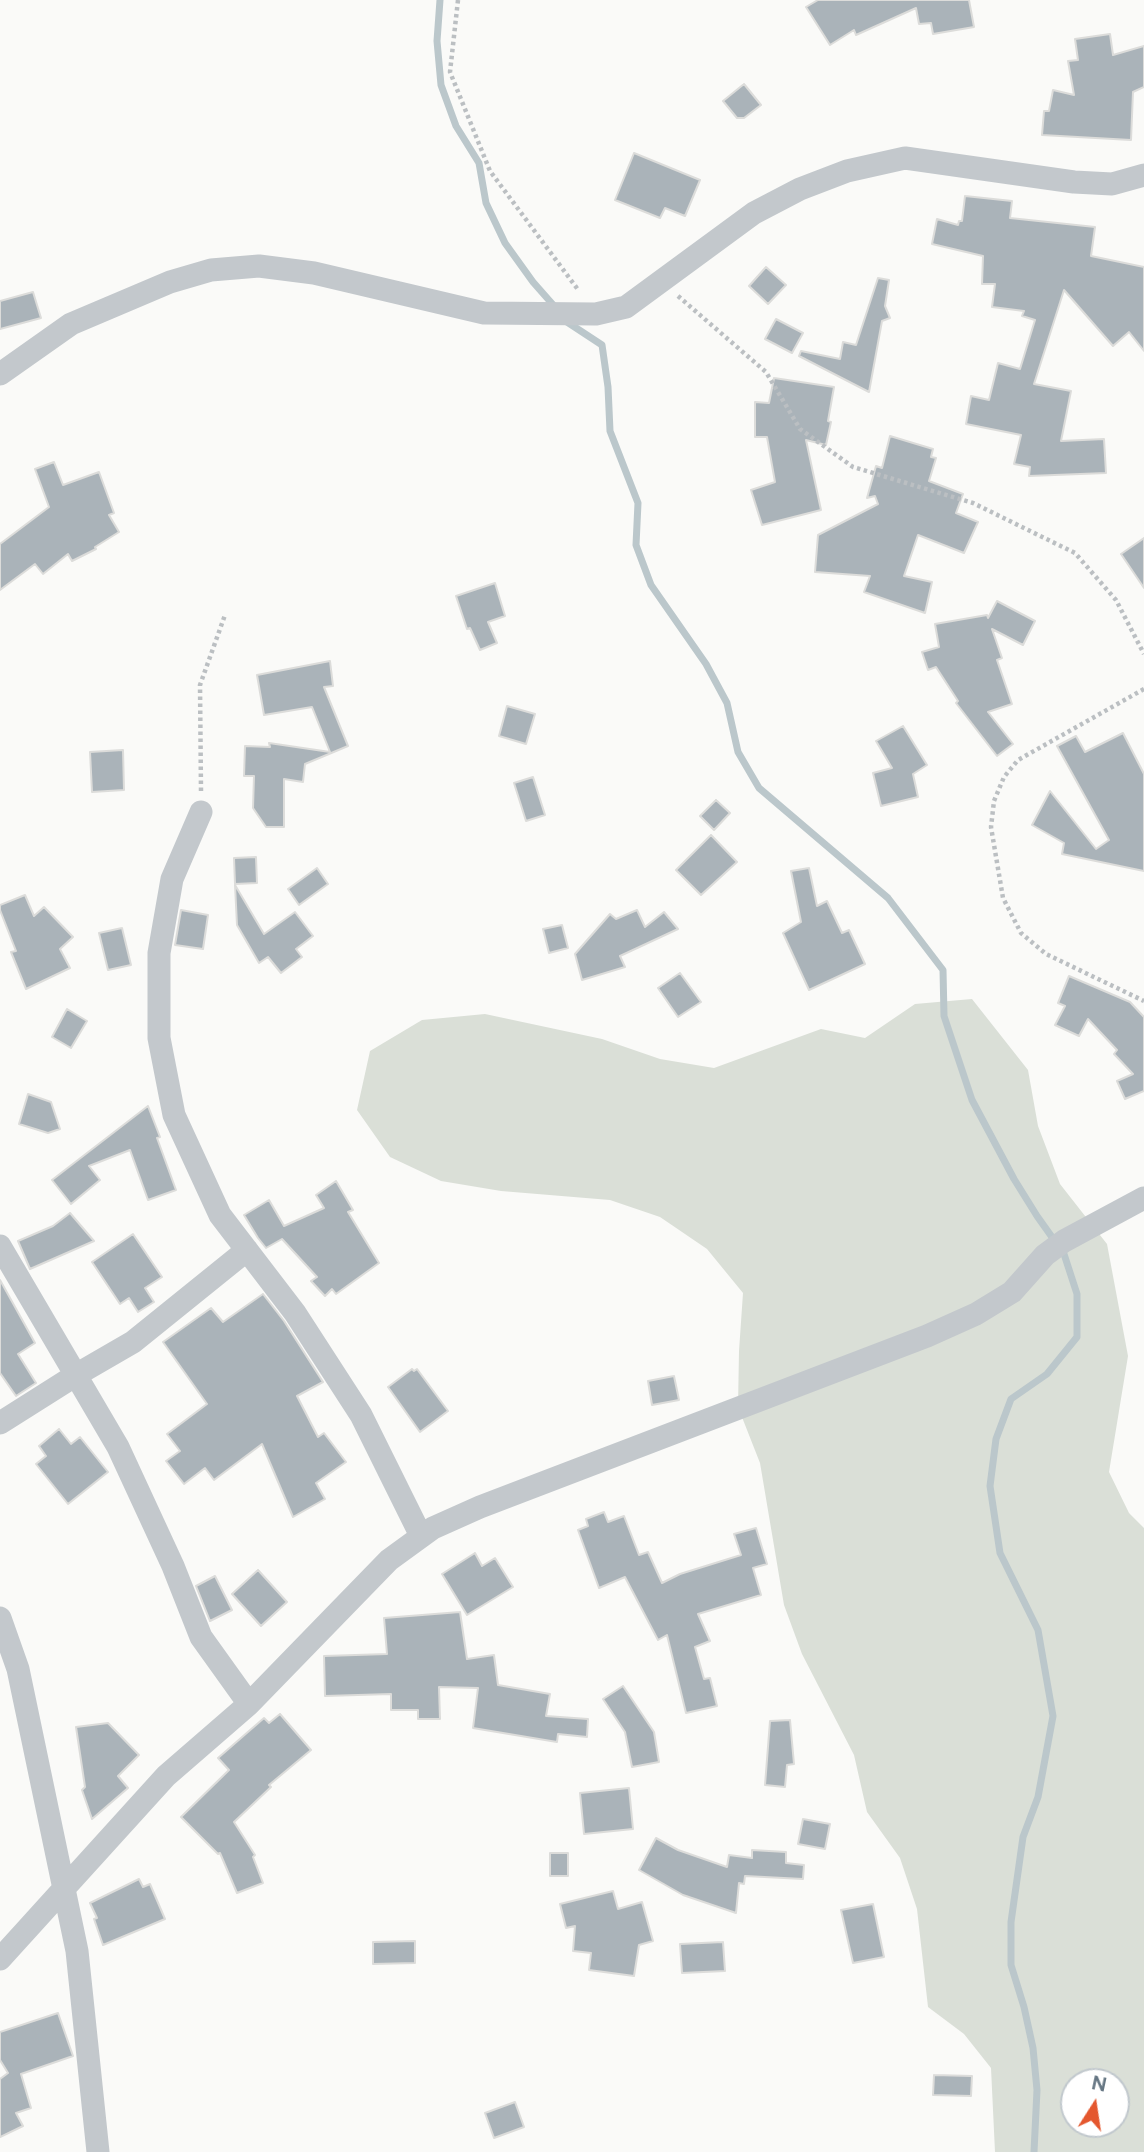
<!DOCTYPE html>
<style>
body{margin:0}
#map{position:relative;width:1144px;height:2152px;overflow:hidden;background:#fafaf8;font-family:Figtree,sans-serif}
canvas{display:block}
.north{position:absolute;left:1060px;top:2068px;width:70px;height:70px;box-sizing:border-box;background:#fff;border:2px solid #c1c8cd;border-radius:50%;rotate:12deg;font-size:19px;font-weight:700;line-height:28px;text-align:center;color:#657683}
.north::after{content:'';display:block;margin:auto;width:24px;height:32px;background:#e4572e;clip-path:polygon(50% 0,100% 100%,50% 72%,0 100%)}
</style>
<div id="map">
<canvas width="1144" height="2152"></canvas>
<div class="north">N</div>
</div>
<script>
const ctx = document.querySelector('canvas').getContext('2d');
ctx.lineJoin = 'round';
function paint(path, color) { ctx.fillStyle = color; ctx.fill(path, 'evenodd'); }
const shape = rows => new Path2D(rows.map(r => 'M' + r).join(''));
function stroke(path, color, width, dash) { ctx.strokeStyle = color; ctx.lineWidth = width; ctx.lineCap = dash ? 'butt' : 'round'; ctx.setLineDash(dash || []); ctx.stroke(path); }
const green = shape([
 [972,999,1028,1070,1038,1126,1060,1184,1107,1244,1128,1356,1109,1472,1129,1513,1144,1528,1144,2152,995,2152,991,2068,964,2034,928,2007,917,1909,900,1858,867,1812,854,1755,802,1654,784,1605,760,1463,738,1407,739,1351,743,1293,707,1249,660,1217,610,1200,501,1191,441,1181,390,1157,357,1110,370,1051,422,1020,485,1014,602,1039,660,1059,714,1068,821,1029,865,1038,915,1004],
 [1074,2082,1116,2082,1116,2124,1074,2124]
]);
const stream = shape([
 [440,0,437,41,441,85,456,126,479,163,486,203,505,243,533,282,555,307],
 [567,322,602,345,608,387,610,431,638,503,636,545,651,585,706,664,727,703,738,752,759,788,888,898,943,970,944,1016,972,1100,1014,1179,1037,1216,1064,1254,1077,1294,1077,1337,1047,1374,1011,1399,996,1439,990,1486,1000,1553,1038,1630,1053,1716,1038,1797,1023,1837,1011,1922,1011,1965,1024,2007,1033,2048,1037,2090,1034,2152]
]);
const building = shape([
 [818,0,969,0,974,27,933,34,931,23,919,24,916,8,856,35,854,30,830,45,806,7,818,0],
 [1110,34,1113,55,1144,46,1144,87,1133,92,1131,140,1042,135,1044,111,1049,111,1053,90,1074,95,1068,61,1078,60,1075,39,1110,34],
 [744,84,761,105,744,118,737,118,723,101,744,84],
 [634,153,700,180,685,216,665,208,660,218,615,200,634,153],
 [965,196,1012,201,1010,218,1095,227,1091,256,1144,267,1144,351,1129,332,1113,346,1064,290,1034,384,1071,391,1061,441,1104,439,1106,473,1029,476,1030,467,1014,464,1021,435,966,424,971,396,989,400,998,363,1020,369,1035,320,1022,316,1024,311,992,307,995,284,982,284,983,256,932,244,937,219,958,225,959,221,962,221,965,196],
 [766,267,786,285,768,304,749,286,766,267],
 [878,278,889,280,885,306,890,318,882,321,869,392,799,356,801,351,840,359,843,342,856,345,878,278],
 [33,292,41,318,0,329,0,301,33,292],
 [776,319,803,333,792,353,765,339,776,319],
 [774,378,834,387,828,421,831,422,826,445,806,440,821,510,762,525,751,490,775,482,767,437,755,437,755,402,769,403,774,378],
 [890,436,933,449,931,457,936,458,929,481,963,494,956,513,978,522,964,553,918,535,904,576,932,582,925,613,864,592,870,576,815,572,818,535,878,504,875,496,867,498,876,466,882,468,890,436],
 [54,462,63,485,99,472,114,513,109,515,119,532,95,547,96,549,72,561,68,554,43,574,35,564,0,590,0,544,49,507,35,469,54,462],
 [1144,538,1144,588,1121,554,1144,538],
 [495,583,505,616,488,622,497,643,480,650,470,628,467,629,456,596,495,583],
 [997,601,1035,621,1023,645,992,629,1002,658,997,660,1012,704,988,712,1013,744,997,756,956,703,958,701,936,667,928,670,922,652,939,647,935,624,987,615,988,618,997,601],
 [330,661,333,686,324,687,348,746,305,764,303,782,284,779,284,827,266,827,253,808,254,776,244,776,245,746,270,747,269,743,330,752,312,707,264,715,257,675,330,661],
 [507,706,535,714,526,744,499,736,507,706],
 [903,726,927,765,913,774,918,797,881,806,873,773,892,768,876,741,903,726],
 [1123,733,1144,774,1144,871,1062,854,1064,843,1032,825,1050,791,1096,849,1109,840,1057,746,1076,736,1085,752,1123,733],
 [123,750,124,790,92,792,90,752,123,750],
 [533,777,545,815,526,821,514,783,533,777],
 [716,800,730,813,714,830,700,816,716,800],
 [711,835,737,862,701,895,676,870,711,835],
 [256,857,257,883,235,884,234,858,256,857],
 [317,868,328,884,299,905,288,889,317,868],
 [809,868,817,906,827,901,842,933,849,930,865,964,809,990,783,933,801,922,791,871,809,868],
 [235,885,264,934,295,912,313,936,296,949,302,957,281,973,268,957,259,963,237,925,235,885],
 [25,895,34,916,44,907,73,937,60,949,70,968,26,989,11,952,16,951,0,910,0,905,25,895],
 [181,910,208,915,203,949,175,945,181,910],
 [637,910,645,927,664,912,678,929,620,956,625,967,582,980,575,954,610,914,616,919,637,910],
 [562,925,568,948,549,953,543,929,562,925],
 [122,928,131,965,108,970,99,933,122,928],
 [680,973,701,1002,678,1017,658,988,680,973],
 [1069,976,1130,1002,1144,1017,1144,1091,1125,1099,1117,1081,1133,1074,1114,1054,1117,1050,1088,1019,1079,1036,1055,1025,1065,1006,1058,1003,1069,976],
 [67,1009,87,1021,71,1048,52,1037,67,1009],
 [28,1094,51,1102,60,1129,48,1133,19,1124,28,1094],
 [148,1106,160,1137,157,1138,176,1190,148,1200,130,1150,89,1166,100,1180,71,1204,52,1180,148,1106],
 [336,1181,353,1210,348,1212,379,1263,336,1294,332,1289,325,1296,311,1281,317,1277,282,1239,266,1248,258,1238,244,1215,269,1200,284,1226,324,1208,316,1195,336,1181],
 [70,1213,94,1241,30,1269,18,1241,53,1226,70,1213],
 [133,1234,162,1277,145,1288,154,1302,138,1312,129,1298,120,1304,92,1262,133,1234],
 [0,1280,35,1343,18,1354,36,1383,16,1396,0,1373,0,1280],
 [263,1294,284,1321,323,1382,297,1396,318,1437,324,1433,346,1462,316,1483,325,1499,293,1517,262,1444,214,1480,205,1468,184,1484,166,1461,180,1451,167,1434,207,1404,163,1342,211,1308,223,1322,263,1294],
 [412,1369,414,1371,417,1369,448,1411,420,1432,388,1387,412,1369],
 [674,1376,679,1400,652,1405,648,1381,674,1376],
 [59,1429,71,1444,80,1437,108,1472,68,1504,36,1464,46,1456,39,1446,59,1429],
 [604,1512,608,1522,624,1516,639,1555,648,1552,662,1583,680,1574,741,1555,734,1534,756,1528,767,1564,753,1568,761,1595,698,1614,710,1641,695,1647,704,1679,710,1678,717,1706,686,1713,667,1635,658,1640,625,1577,599,1588,578,1530,588,1526,586,1519,604,1512],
 [475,1553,482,1566,495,1558,513,1587,467,1615,442,1574,475,1553],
 [258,1570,287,1602,261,1626,232,1594,258,1570],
 [215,1576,232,1610,210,1621,196,1586,215,1576],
 [460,1612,467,1659,494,1655,498,1685,550,1694,546,1716,588,1719,587,1737,558,1734,557,1742,473,1728,478,1688,439,1687,440,1719,418,1719,418,1710,391,1710,391,1694,325,1696,324,1656,387,1654,384,1618,460,1612],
 [623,1686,654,1732,659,1762,632,1767,625,1732,603,1699,623,1686],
 [280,1714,311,1750,269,1785,271,1787,234,1822,255,1855,253,1857,263,1883,237,1893,220,1853,218,1854,181,1817,229,1770,218,1758,264,1718,269,1723,280,1714],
 [790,1720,794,1764,787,1765,785,1787,765,1785,770,1721,790,1720],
 [108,1723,139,1755,118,1776,128,1788,92,1819,82,1790,85,1787,76,1727,108,1723],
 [629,1788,633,1829,584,1834,580,1793,629,1788],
 [803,1819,830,1824,825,1849,798,1844,803,1819],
 [656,1838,678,1850,727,1867,729,1855,752,1858,752,1850,786,1852,786,1863,804,1865,803,1879,745,1876,744,1884,739,1883,736,1913,683,1895,639,1870,656,1838],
 [550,1853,568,1853,568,1876,550,1876,550,1853],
 [139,1879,143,1887,150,1884,165,1919,103,1945,94,1919,97,1918,90,1903,139,1879],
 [613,1891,618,1909,642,1902,653,1941,639,1945,634,1976,589,1970,591,1953,573,1951,575,1926,566,1928,560,1904,613,1891],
 [873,1904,884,1957,853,1963,841,1910,873,1904],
 [415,1941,415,1963,373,1964,373,1942,415,1941],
 [723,1942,725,1971,682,1973,680,1944,723,1942],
 [58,2013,73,2056,21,2074,31,2108,16,2113,23,2126,0,2137,0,2079,8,2073,0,2060,0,2032,58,2013],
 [934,2075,972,2076,971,2096,933,2095,934,2075],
 [515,2102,524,2127,494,2138,485,2113,515,2102]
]);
const path = shape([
 [458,0,450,72,490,171,579,291],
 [678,296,766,372,800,429,853,467,973,503,1075,553,1116,600,1144,654],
 [1144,689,1018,760,1004,777,994,801,991,827,1003,898,1021,933,1046,954,1144,1001],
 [201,791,200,685,225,615]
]);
const minor = shape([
 [0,374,71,324,170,282,211,270,259,266,314,273,484,313,596,314,626,307,754,213,800,189,847,171,905,158,1074,182,1112,184,1144,175],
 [201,812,172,879,159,953,159,1038,174,1115,220,1215,295,1313,361,1415,421,1536],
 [0,1246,118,1447,173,1566,201,1637,249,1704],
 [0,1423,76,1375,133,1342,247,1250],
 [0,1618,18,1669,77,1951,98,2152],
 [0,1959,166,1776,249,1704,389,1560,433,1528,480,1507,927,1336,976,1314,1012,1292,1045,1255,1064,1241,1144,1198]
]);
paint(green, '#dadfd7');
stroke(stream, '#bbc7cb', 7);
paint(building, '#aab3b9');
stroke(building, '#dcdcda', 2);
stroke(path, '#bbbfc2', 4.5, [3.5, 3.5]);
stroke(minor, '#c3c8cc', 23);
</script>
